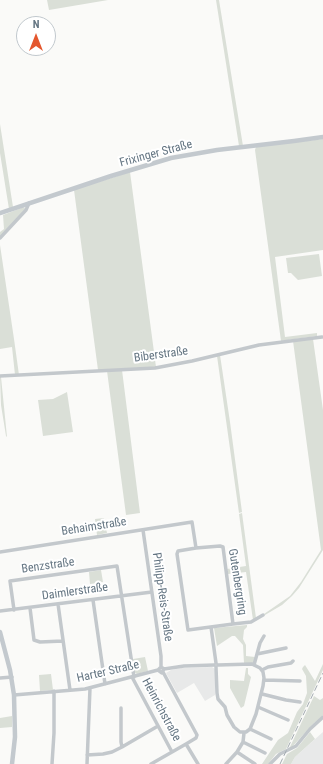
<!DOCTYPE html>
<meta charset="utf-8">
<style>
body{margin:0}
#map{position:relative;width:323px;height:764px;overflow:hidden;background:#fafaf8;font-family:"Roboto Condensed",sans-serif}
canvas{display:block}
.north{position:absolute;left:16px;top:16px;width:40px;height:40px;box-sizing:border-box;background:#fff;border:1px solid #c1c8cd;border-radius:50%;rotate:0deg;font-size:11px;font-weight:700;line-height:16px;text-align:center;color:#657683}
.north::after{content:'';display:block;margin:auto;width:14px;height:18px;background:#e4572e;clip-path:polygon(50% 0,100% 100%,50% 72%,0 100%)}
</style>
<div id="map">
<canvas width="323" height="764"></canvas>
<div class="north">N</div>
</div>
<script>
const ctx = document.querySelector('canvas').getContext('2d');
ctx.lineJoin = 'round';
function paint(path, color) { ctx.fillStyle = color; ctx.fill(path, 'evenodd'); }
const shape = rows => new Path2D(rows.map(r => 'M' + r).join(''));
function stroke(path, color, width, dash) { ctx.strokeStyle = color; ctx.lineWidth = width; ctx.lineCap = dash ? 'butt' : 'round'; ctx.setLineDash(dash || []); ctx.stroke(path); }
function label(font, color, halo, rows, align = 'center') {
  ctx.font = font + ' "Roboto Condensed",sans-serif'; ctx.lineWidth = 4; ctx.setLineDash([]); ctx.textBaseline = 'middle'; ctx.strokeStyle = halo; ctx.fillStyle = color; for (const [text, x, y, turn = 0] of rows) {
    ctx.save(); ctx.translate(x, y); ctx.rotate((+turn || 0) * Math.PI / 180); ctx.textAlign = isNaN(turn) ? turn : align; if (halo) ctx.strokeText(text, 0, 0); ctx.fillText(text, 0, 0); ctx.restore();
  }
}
const built = shape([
 [212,667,215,669,215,695,205,701,194,683,177,693,166,673,171,670,181,668],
 [323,732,323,764,291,764,295,757]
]);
const green = shape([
 [47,0,108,0,49,10],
 [216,0,219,0,243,146,239,146],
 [0,124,13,207,9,209,0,153],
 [323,139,323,250,275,257,285,337,317,333,317,336,281,341,255,150,256,147],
 [130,172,156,367,98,370,74,190],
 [24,207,25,209,0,237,0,232,4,229,3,215],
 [0,245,14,339,19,375,15,375,12,347,0,349],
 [319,254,322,276,298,280,291,273,288,273,286,258],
 [313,339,323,410,323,550,299,588,292,596,282,605,265,615,264,614,290,596,301,582,321,550,293,341],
 [220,355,230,422,242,512,239,513,217,356],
 [122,370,140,513,126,515,107,371],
 [0,377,1,377,7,437,6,436,1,405],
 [67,392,73,432,43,436,38,400,53,399],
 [242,513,256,618,253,620,246,572,228,574,227,569,246,566,239,514],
 [104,518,107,533,97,535,95,519],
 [101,570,103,582,90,584,89,572],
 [247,625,247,627,244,630,243,639,246,645,246,656,255,657,254,664,244,663,243,645,235,636,232,636,217,646,214,628],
 [145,657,148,671,137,674,134,672,133,659],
 [323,664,323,670,286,749,276,754,268,764,262,764,278,740,288,733,297,712,303,704,307,693,306,676,302,669,303,667,305,665,315,681],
 [246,668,248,668,248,674,251,677,244,706,241,708,230,688,230,680,244,681],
 [51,674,53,690,40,691,39,675],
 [314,696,320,700,323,698,323,715,311,726,293,746,289,749],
 [12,716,12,727,0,728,0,718],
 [310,732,315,739,295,757,291,764,282,764,287,754,297,748]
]);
const street = shape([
 [0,238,26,210,29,203],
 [0,376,155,368,192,361,259,345,322,337],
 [143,530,161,656,161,667],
 [0,552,192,522,196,548,178,551,177,554,188,630,233,624,223,547,220,546,196,548],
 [93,600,105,684],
 [58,604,70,690],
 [30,608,34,640,40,642,63,641],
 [14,610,10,581,117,566,134,677],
 [0,611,152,592],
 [233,624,251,622,263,615],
 [211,627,216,663],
 [257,654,286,648],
 [254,665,260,643,264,636],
 [216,667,217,693,218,699,225,707,227,715,234,727,240,732,246,732,250,729,256,714,263,686,264,678,263,672,260,668,252,664,218,665],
 [164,669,184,666,214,665],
 [262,670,268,667,291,663,293,661],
 [132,677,172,752],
 [0,678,12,677],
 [264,680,300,681],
 [262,694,286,700,300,702],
 [14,695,85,689,158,670,161,667,164,669,162,673,158,670],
 [258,707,288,720],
 [121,708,121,742,122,747],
 [250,729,271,739],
 [243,742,265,753],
 [186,744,198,764],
 [237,752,255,764],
 [87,755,103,754,112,752,122,747,158,726],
 [52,764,54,733,54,691],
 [87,764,90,688],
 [151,764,186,744,196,738,197,735,163,672],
 [226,764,237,752,243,742,244,733],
 [270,764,280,754,296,746,310,729,323,717]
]);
const secondary = shape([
 [0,213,111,176,171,158,217,150,294,141,323,137],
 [0,632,10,670,14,695,15,737,12,764]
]);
const rail = shape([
 [280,764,323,673]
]);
const streetNames = [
 ["Frixinger Straße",156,154,-15],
 ["Biberstraße",161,355,-8],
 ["Behaimstraße",94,527,-9],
 ["Benzstraße",48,566,-8],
 ["Gutenbergring",237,582,81],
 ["Daimlerstraße",75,592,-8],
 ["Philipp-Reis-Straße",162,597,82],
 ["Harter Straße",108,672,-13],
 ["Heinrichstraße",161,710,62]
];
paint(built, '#e8e9e9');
paint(green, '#dadfd7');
stroke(street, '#c3c8cc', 3.5);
stroke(secondary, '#c3c9ce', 4.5);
stroke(rail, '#a2aab0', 1, [6, 3]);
label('12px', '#657683', '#fff', streetNames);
</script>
